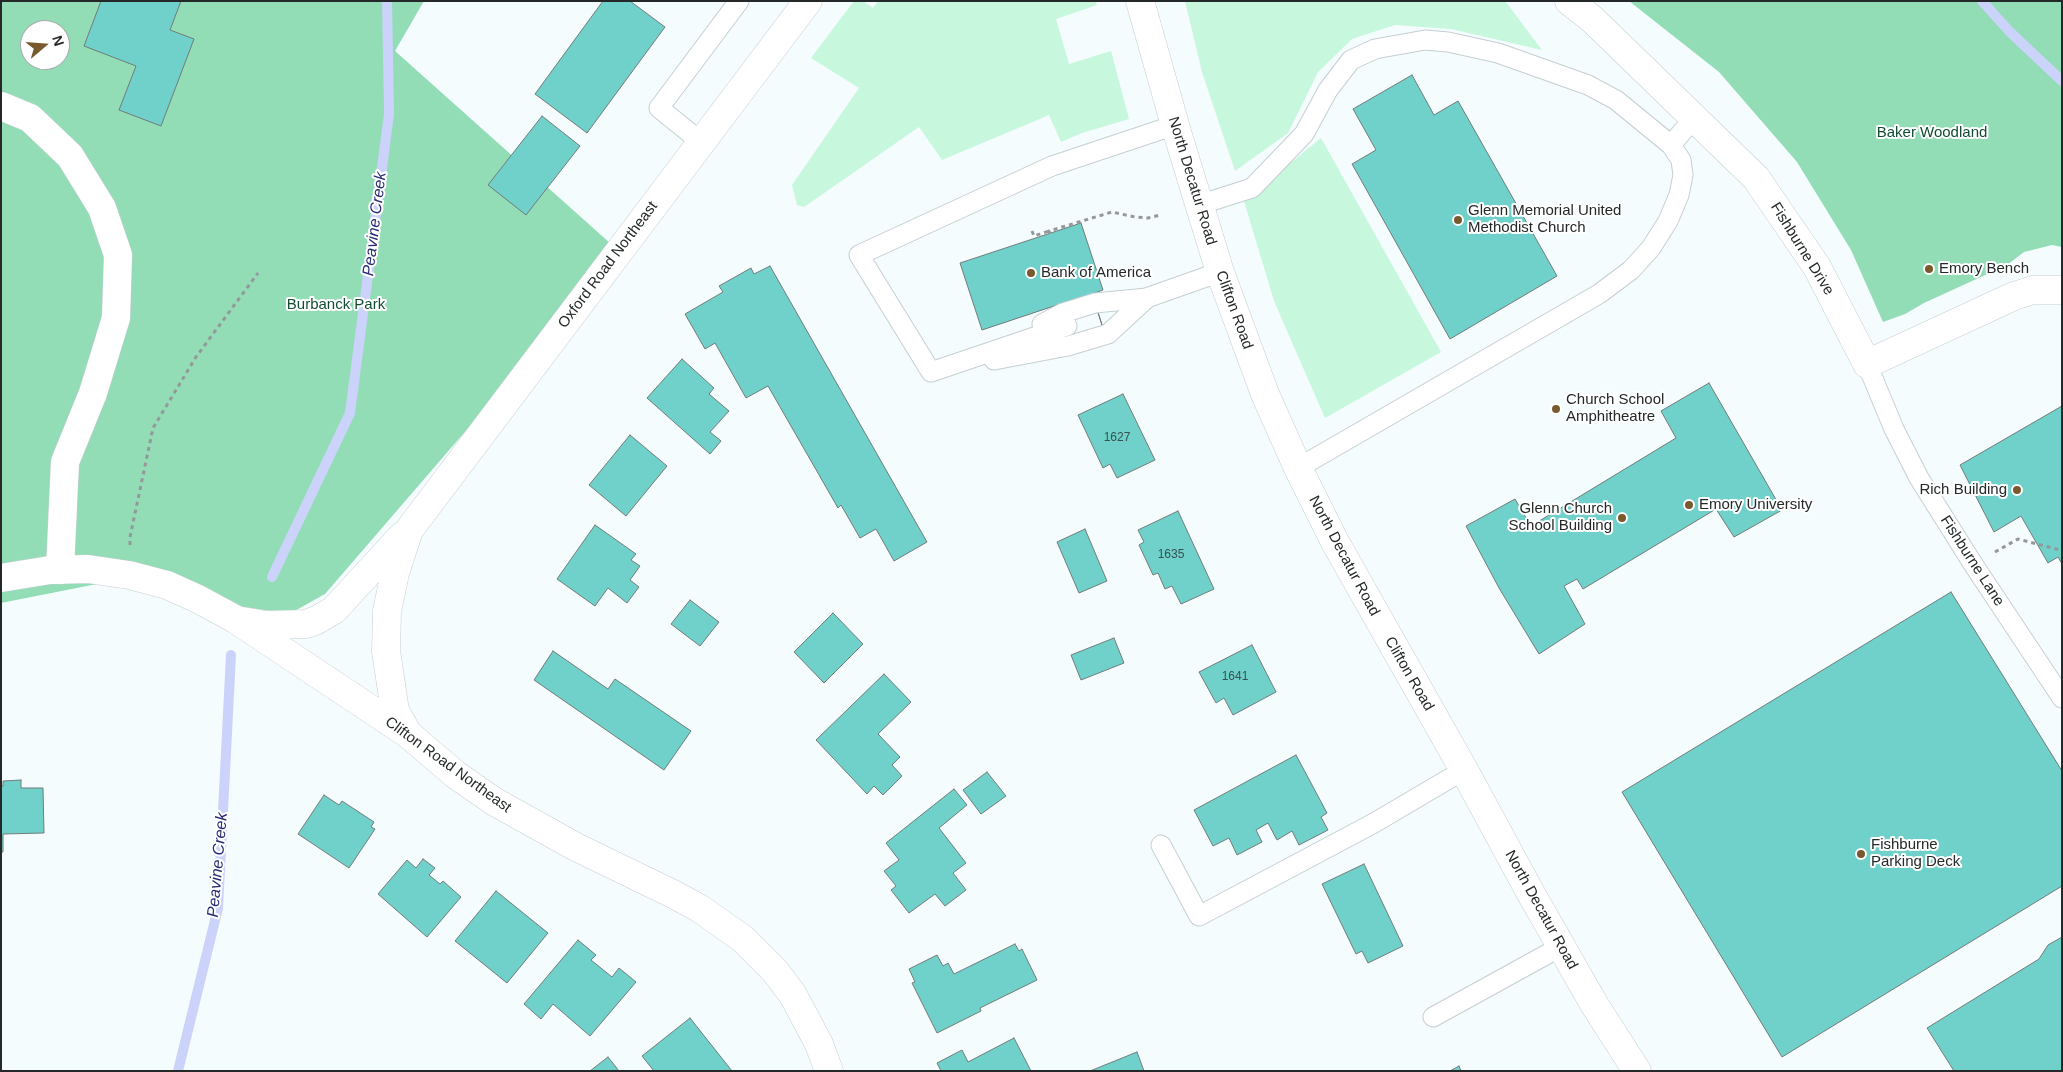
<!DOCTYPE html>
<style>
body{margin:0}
#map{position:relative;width:2063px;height:1072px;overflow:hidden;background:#f4fcfe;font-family:Helvetica,sans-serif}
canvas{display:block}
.frame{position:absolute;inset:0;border:2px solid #242829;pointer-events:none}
.north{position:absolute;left:20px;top:20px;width:50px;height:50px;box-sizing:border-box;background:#fff;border:1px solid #a7a9a9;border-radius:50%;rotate:72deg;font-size:14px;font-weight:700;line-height:20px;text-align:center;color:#242829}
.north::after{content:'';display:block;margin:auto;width:18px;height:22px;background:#785a2e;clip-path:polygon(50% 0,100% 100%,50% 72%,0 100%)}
</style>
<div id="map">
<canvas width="2063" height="1072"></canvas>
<div class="frame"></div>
<div class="north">N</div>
</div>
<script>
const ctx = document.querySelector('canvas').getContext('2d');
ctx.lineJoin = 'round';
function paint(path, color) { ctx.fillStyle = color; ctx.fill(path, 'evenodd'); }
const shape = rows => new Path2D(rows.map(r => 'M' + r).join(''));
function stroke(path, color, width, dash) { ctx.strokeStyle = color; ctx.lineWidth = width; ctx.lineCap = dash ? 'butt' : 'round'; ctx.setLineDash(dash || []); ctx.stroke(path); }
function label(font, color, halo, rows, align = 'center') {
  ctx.font = font + ' Helvetica,sans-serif'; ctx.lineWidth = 4; ctx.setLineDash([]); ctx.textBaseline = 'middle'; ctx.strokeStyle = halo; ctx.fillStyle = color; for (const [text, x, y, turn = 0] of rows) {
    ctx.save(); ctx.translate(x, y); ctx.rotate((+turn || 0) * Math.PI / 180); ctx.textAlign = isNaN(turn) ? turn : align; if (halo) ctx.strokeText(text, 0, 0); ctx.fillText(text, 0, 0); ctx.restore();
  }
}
const green = shape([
 [854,1,863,1,873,8,878,1,1095,1,1097,5,1056,19,1069,64,1111,51,1129,119,1082,133,1061,142,1049,115,942,160,919,127,804,207,797,205,792,185,859,88,811,58],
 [1185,1,1505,1,1542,50,1451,29,1395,25,1352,39,1318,72,1288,133,1235,171,1202,72],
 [1321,138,1441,352,1325,418,1274,301,1244,201]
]);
const forest = shape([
 [1,1,424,1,395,51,620,252,325,594,291,613,263,610,162,594,117,580,1,603],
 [30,30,60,30,60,60,30,60],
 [1629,1,2062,1,2062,247,2052,245,2024,252,2007,265,1924,303,1905,314,1883,322,1851,250,1797,162,1719,72]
]);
const stream = shape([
 [1982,1,2010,32,2062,81],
 [272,577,350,413,389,114,387,1],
 [178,1071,218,908,231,655]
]);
const building = shape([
 [101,1,181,1,170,30,194,39,161,126,119,110,136,66,84,46,101,1],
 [603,1,630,1,665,27,587,133,535,94,603,1],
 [1412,75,1434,115,1458,101,1557,276,1450,339,1352,164,1376,150,1353,109,1412,75],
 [542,116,580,146,526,215,488,185,542,116],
 [1081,223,1103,290,1092,294,1103,328,1071,338,1060,304,982,330,960,263,1081,223],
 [770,266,927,542,894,561,876,529,860,538,841,505,838,508,768,386,746,398,715,343,705,349,685,314,723,292,719,286,751,268,754,274,770,266],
 [1092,294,1103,328,1071,338,1060,304,1092,294],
 [682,359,714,388,709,394,729,411,710,432,721,441,710,454,647,398,682,359],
 [1709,383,1782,510,1734,537,1716,509,1583,589,1577,579,1564,586,1585,624,1539,654,1499,588,1466,526,1515,499,1531,526,1676,438,1661,411,1709,383],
 [1123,394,1155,460,1117,478,1110,464,1103,468,1078,415,1123,394],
 [2062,406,2062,564,2058,557,2048,563,2021,516,1994,532,1960,465,2062,406],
 [630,435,667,466,626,516,589,485,630,435],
 [1178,511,1214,589,1181,604,1172,586,1165,589,1158,573,1153,575,1139,545,1144,542,1138,530,1178,511],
 [595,525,636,554,631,560,640,566,630,580,639,587,627,603,608,588,595,606,557,579,595,525],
 [1085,529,1107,581,1079,593,1057,542,1085,529],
 [1951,592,2062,771,2062,886,1782,1057,1622,792,1951,592],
 [690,600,719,622,700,646,671,624,690,600],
 [833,613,863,644,824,683,794,652,833,613],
 [1114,638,1124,663,1081,680,1071,655,1114,638],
 [1252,645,1276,692,1233,715,1224,698,1216,703,1199,672,1252,645],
 [553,651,608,689,615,679,691,731,664,770,534,680,553,651],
 [884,674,911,702,878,734,900,757,892,765,902,776,883,795,874,786,867,794,816,740,884,674],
 [1296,755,1327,813,1321,817,1328,830,1299,845,1292,831,1277,840,1268,823,1256,830,1262,842,1237,855,1229,838,1213,846,1194,810,1296,755],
 [987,772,1006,796,981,814,963,790,987,772],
 [21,780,21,788,43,788,44,833,3,834,3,852,1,852,1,786,3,786,3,781,21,780],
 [954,789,967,805,939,828,966,863,953,873,966,890,945,906,935,894,909,913,891,890,896,886,884,871,899,860,886,843,954,789],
 [324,795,339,805,342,801,374,822,371,827,375,829,349,868,298,834,324,795],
 [423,859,435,868,429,875,440,884,443,881,461,897,427,937,378,894,407,860,416,868,423,859],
 [1364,864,1403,946,1368,963,1362,951,1356,954,1322,884,1364,864],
 [496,891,548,933,507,983,455,941,496,891],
 [2062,937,2062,1071,1954,1071,1927,1028,2039,959,2048,945,2062,937],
 [578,940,596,955,591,960,612,977,619,968,636,982,590,1036,553,1004,541,1019,524,1004,578,940],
 [1015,944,1019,951,1022,949,1037,980,980,1008,981,1011,937,1033,912,983,915,982,909,969,937,955,943,966,948,963,954,974,1015,944],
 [690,1018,732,1071,654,1071,642,1056,690,1018],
 [1014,1038,1031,1071,941,1071,937,1063,962,1050,968,1062,1014,1038],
 [1137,1052,1144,1071,1090,1071,1137,1052],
 [608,1057,619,1071,590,1071,608,1057],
 [1459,1066,1461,1071,1450,1071,1459,1066]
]);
const path = shape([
 [1032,231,1034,236,1049,231],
 [1050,234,1049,231,1112,212,1135,217,1148,218,1160,215],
 [130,545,130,537,153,428,196,357,258,273],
 [1995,552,2018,539,2060,550,2062,549]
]);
const service = shape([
 [701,142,659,108,739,1],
 [1671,145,1694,118],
 [1199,205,1252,188,1304,134,1328,90,1351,60,1375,49,1425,40,1448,42,1498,53,1588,85,1616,100,1671,145,1681,160,1683,175,1679,195,1668,221,1651,248,1631,270,1599,294,1298,468],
 [1135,302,1220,272],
 [1042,324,1063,313,1095,303,1147,298],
 [1067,326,931,372,859,255,1052,166,1175,125],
 [994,360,1068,346,1108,334,1147,298],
 [1867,364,1894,429,1919,478,1973,564,2062,698],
 [1161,845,1199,916,1374,823,1464,770],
 [1433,1017,1562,946]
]);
const minor = shape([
 [1569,1,1592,19,1756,178,1817,267,1867,364,2014,296,2033,290,2062,290],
 [1,106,30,118,70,156,102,208,118,255,116,318,93,393,65,462,60,570]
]);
const tertiary = shape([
 [1,578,50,570,88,569,129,575,167,585,198,599,235,619,408,734,456,775,495,802,576,847,673,894,699,908,743,939,775,971,793,995,819,1044,829,1071],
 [242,621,266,625,306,624,317,620,334,610,402,536],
 [408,734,395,711,386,651,387,611,395,573,409,530,808,1]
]);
const secondary = shape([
 [1140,1,1177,132,1220,272,1265,394,1298,468,1335,542,1464,770,1529,890,1594,1004,1637,1071]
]);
const markers = [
 [1458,220,5,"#785a2e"],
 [1929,269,5,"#785a2e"],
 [1031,273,5,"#785a2e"],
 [1556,409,5,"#785a2e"],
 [2017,490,5,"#785a2e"],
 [1689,505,5,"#785a2e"],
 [1622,518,5,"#785a2e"],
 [1861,854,5,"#785a2e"]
];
const numberNames = [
 ["1627",1117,438],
 ["1635",1171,555],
 ["1641",1235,677]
];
const parkNames = [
 ["Baker Woodland",1932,133],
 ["Burbanck Park",336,305]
];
const streetNames = [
 ["North Decatur Road",1192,181,73],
 ["Fishburne Drive",1802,249,58],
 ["Oxford Road Northeast",608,265,-53],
 ["Clifton Road",1234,310,70],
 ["North Decatur Road",1344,556,62],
 ["Fishburne Lane",1972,561,57],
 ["Clifton Road",1409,674,60],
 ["Clifton Road Northeast",448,765,36],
 ["North Decatur Road",1541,910,61]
];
const poiNames = [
 ["Glenn Memorial United",1468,211],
 ["Methodist Church",1468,228],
 ["Emory Bench",1939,269],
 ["Bank of America",1041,273],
 ["Church School",1566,400],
 ["Amphitheatre",1566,417],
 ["Rich Building",2007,490,"right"],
 ["Emory University",1699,505],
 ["Glenn Church",1612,509,"right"],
 ["School Building",1612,526,"right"],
 ["Fishburne",1871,845],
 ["Parking Deck",1871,862]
];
const waterNames = [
 ["Peavine Creek",375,224,-83],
 ["Peavine Creek",218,865,-85]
];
paint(green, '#c7f7dc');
paint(forest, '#92ddb6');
stroke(stream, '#cbd3fb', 10);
paint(building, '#6fd1ca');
stroke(building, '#727c7b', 1);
stroke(service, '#c5cfd2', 21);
stroke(minor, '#c5cfd2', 29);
stroke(tertiary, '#c5cfd2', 29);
stroke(secondary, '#c5cfd2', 29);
stroke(path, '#93999b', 3, [4, 4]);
stroke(service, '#fff', 19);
stroke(minor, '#fff', 28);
stroke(tertiary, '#fff', 28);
stroke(secondary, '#fff', 28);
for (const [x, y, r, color] of markers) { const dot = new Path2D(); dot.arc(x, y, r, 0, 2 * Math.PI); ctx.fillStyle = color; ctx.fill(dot); stroke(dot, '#fff', 2); }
label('12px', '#375251', null, numberNames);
label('15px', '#114c33', '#fff', parkNames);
label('15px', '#242829', '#fff', streetNames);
label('15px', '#242829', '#fff', poiNames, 'left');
label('italic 16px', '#272a73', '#fff', waterNames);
</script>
